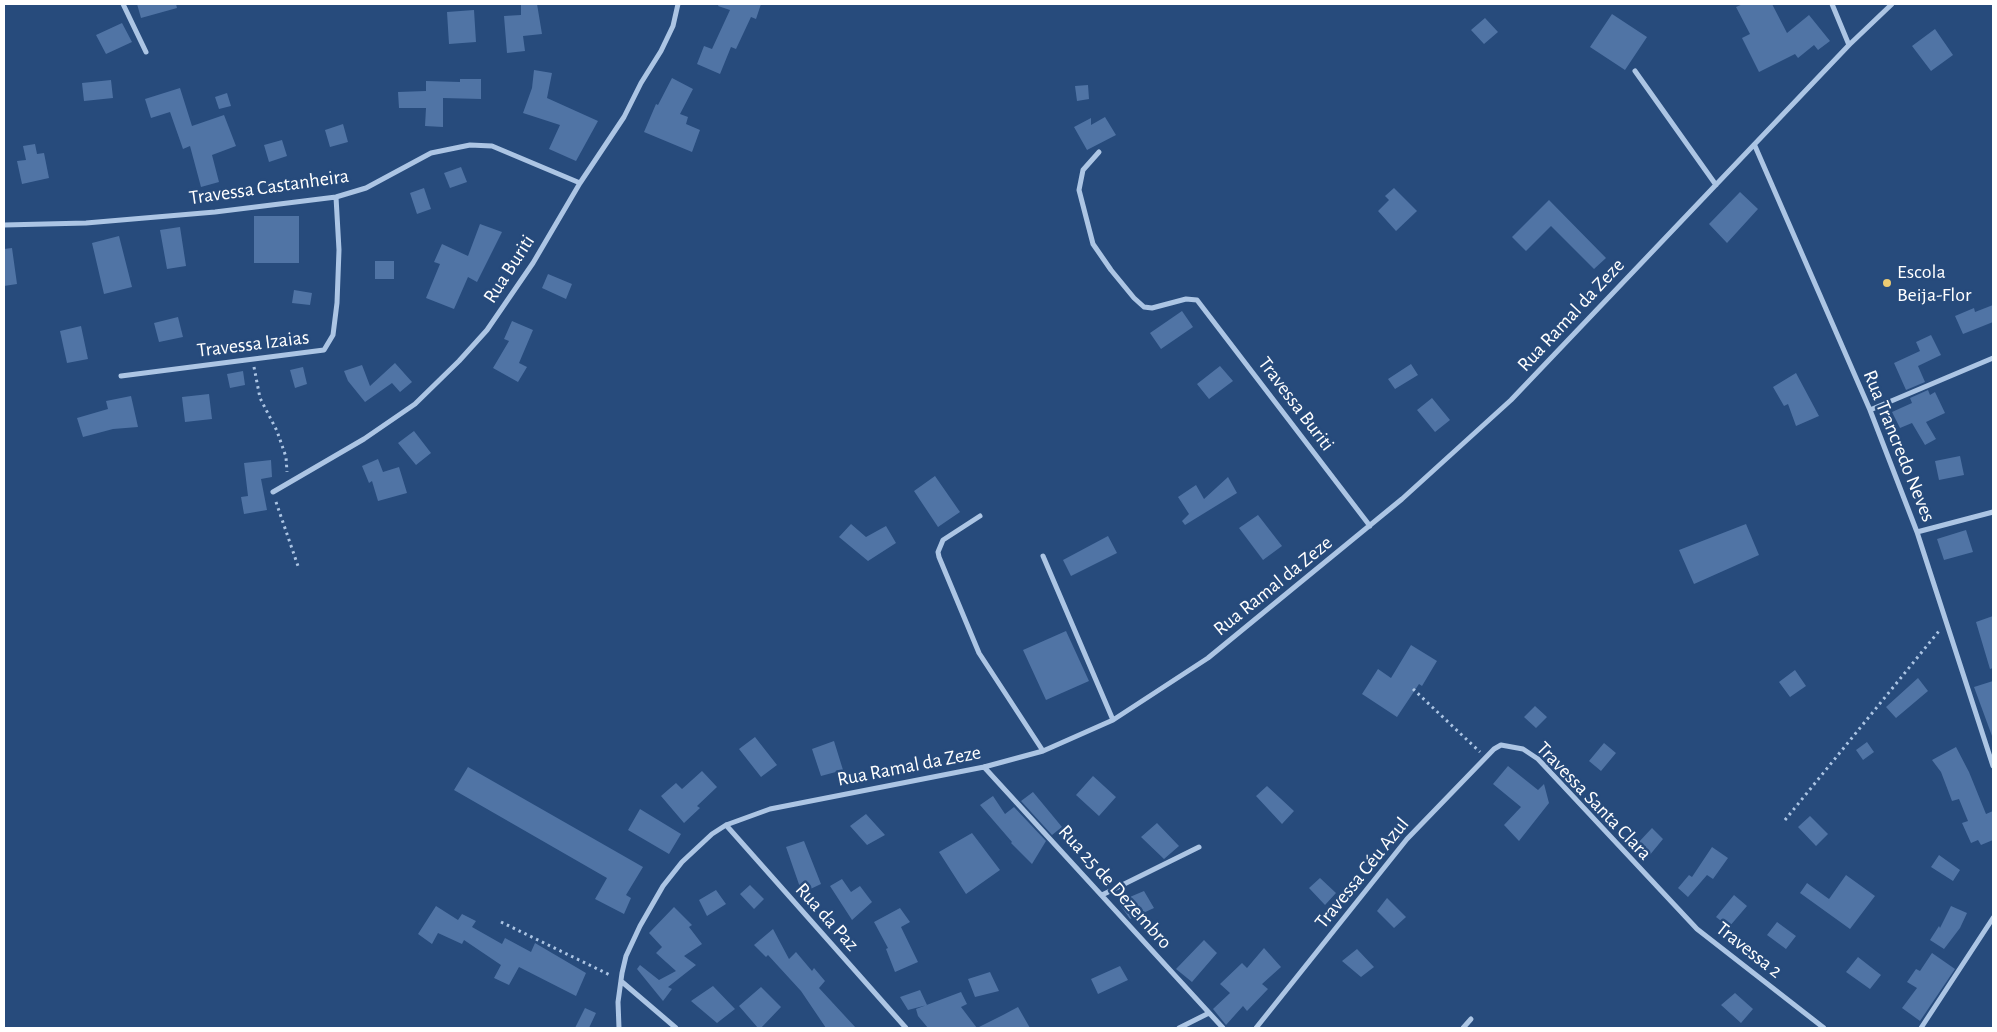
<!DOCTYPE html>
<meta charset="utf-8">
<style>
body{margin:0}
#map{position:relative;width:1997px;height:1032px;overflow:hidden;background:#274b7c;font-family:"Alegreya Sans",sans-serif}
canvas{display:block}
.frame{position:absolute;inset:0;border:5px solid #fff;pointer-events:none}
</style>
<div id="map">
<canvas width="1997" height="1032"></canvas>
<div class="frame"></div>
</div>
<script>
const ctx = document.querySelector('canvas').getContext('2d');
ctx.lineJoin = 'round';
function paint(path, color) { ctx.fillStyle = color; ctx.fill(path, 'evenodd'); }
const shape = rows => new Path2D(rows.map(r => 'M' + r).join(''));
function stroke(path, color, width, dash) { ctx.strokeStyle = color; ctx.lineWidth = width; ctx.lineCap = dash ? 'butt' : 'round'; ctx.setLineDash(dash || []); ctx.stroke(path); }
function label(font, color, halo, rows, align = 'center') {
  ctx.font = font + ' "Alegreya Sans",sans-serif'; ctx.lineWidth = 5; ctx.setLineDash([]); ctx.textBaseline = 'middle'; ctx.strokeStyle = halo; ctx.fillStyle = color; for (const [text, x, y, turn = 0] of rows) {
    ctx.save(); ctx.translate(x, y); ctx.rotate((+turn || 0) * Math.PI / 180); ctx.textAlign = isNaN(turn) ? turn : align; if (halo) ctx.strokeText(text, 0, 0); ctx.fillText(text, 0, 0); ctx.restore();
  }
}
const building = shape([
 [137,4,176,4,177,8,141,18],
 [521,4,537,4,542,34,523,36,525,51,507,53,504,16,521,15],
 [719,4,761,4,756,19,751,17,736,49,731,47,720,74,697,64,704,46,712,49,730,10,718,6],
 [1743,4,1772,4,1787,33,1809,15,1830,41,1818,50,1814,45,1798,58,1795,54,1759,72,1742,38,1750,34,1736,7],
 [474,10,476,42,449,44,447,12],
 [1612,14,1647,37,1625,70,1590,47],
 [1485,18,1498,32,1484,44,1471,30],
 [122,23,132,42,106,54,96,35],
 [1935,29,1953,55,1931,71,1912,46],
 [534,70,552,73,547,98,598,121,576,161,549,149,560,125,523,113,532,88],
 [672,78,693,89,680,114,688,117,686,124,700,130,692,152,644,132,656,104,658,105],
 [460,79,481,79,481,99,443,98,443,127,425,126,426,108,399,108,398,92,426,91,426,81,460,82],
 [111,80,113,98,84,101,82,83],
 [1088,85,1089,99,1077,101,1075,86],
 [180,88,192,126,224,115,236,146,212,155,219,182,201,187,190,146,183,149,170,112,151,118,145,99],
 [227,93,231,106,219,109,215,97],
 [1105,117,1116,135,1087,150,1074,127,1091,118,1091,125],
 [343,124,348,142,330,147,325,130],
 [282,140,287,156,269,162,264,145],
 [35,144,37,154,44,153,49,178,22,184,17,161,26,160,23,146],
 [461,167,467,182,450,188,444,173],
 [424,188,431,209,417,214,410,193],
 [1394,188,1417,211,1396,231,1378,211,1389,200,1385,196],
 [1740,192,1758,209,1727,243,1709,224],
 [1549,200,1606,258,1594,269,1551,226,1526,251,1512,237],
 [254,216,299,216,299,263,254,263],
 [480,224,502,232,477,282,468,277,454,309,426,298,440,264,434,262,442,244,468,256],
 [180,227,186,266,167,269,160,230],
 [119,236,132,287,104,294,92,243],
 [12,248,17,284,4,286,4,249],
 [375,261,394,261,394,279,375,279],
 [548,274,572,284,566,299,542,288],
 [294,290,312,293,310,305,292,303],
 [1993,305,1993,322,1963,334,1955,316,1974,308,1975,312],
 [1182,311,1193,327,1161,349,1150,333],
 [178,317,183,337,159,342,154,323],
 [512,321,533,330,519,363,527,367,518,382,493,368,509,341,504,339],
 [81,326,88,359,67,363,60,331],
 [1931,335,1941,355,1918,366,1925,382,1906,390,1894,363,1920,351,1916,342],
 [395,363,412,382,400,392,392,383,365,402,348,381,344,371,362,365,370,386],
 [1411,364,1418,375,1395,389,1388,379],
 [1220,366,1233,381,1209,399,1197,384],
 [303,367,307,384,295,388,290,370],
 [243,371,245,385,230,388,227,374],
 [1796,373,1819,416,1796,426,1788,404,1784,406,1773,387],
 [1928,390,1930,395,1935,392,1945,413,1926,422,1936,439,1925,445,1912,423,1900,428,1892,412,1912,403,1910,398],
 [209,394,212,419,185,422,182,397],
 [131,396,138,427,113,429,83,437,77,418,108,409,106,401],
 [1432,398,1450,420,1435,432,1417,410],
 [414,431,431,453,416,465,398,443],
 [1960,456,1964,475,1939,480,1935,461],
 [378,459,383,472,399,467,407,493,378,501,372,481,369,483,362,466],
 [271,460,272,477,261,479,267,510,244,514,241,497,248,496,244,463],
 [935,476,960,512,938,527,914,491],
 [1228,477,1237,493,1185,525,1182,521,1189,514,1178,497,1196,485,1204,499],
 [1258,515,1282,546,1263,560,1239,528],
 [851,524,866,537,886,526,896,543,868,561,839,537],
 [1746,524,1759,555,1694,584,1679,550],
 [1966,530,1973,552,1944,560,1937,539],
 [1108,536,1117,553,1071,576,1063,560],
 [1993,616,1993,668,1990,669,1976,622],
 [1066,631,1089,681,1046,700,1023,650],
 [1411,645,1437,661,1422,686,1419,684,1397,717,1362,694,1378,669,1391,678],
 [1795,670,1806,686,1790,697,1779,682],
 [1918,678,1928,691,1896,718,1886,707],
 [1993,681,1993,736,1992,736,1974,687],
 [1535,706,1547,717,1536,728,1524,717],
 [755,737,777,765,761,777,739,749],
 [834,741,843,770,821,776,812,749],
 [1867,742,1874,752,1863,760,1856,750],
 [1604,743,1616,753,1601,771,1589,761],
 [1956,747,1969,772,1986,814,1993,811,1993,840,1981,845,1978,840,1971,843,1962,823,1968,821,1959,799,1952,801,1941,772,1932,760],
 [1508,766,1538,790,1544,784,1549,803,1519,841,1504,825,1521,807,1493,784],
 [468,767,643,867,626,895,631,898,624,914,595,899,607,878,454,790],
 [702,771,717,787,697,806,700,808,684,823,661,796,676,783,682,789],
 [1093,776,1116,797,1099,816,1076,795],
 [1267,786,1294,811,1282,824,1256,796],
 [1033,792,1062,827,1052,835,1021,801],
 [993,796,1005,814,1014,807,1046,841,1032,864,1011,843,1012,842,980,805],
 [640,809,681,834,669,854,628,830],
 [866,814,885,835,867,845,850,826],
 [1810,816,1828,834,1816,846,1798,827],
 [1157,823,1179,846,1164,859,1141,837],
 [1652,828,1663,839,1649,856,1637,844],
 [972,833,1000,870,966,894,939,852],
 [804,841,821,884,802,893,786,847],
 [1712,847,1728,858,1713,879,1707,875,1688,897,1678,888,1689,875,1692,877],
 [1939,855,1960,870,1953,881,1931,867],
 [1846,875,1875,896,1850,929,1800,893,1807,883,1829,899],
 [1320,878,1336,893,1325,905,1309,888],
 [842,879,851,892,860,886,872,902,852,920,830,886],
 [750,885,764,899,754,909,740,894],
 [716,890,726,904,707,916,699,900],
 [1144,891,1154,908,1130,919,1118,902],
 [1734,895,1747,906,1729,927,1716,917],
 [1387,898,1406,917,1394,928,1377,911],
 [436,906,458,920,462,914,476,921,472,927,502,944,505,938,531,952,535,943,586,973,576,996,519,967,509,985,494,978,501,965,464,940,462,944,438,933,432,944,418,934],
 [1951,906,1967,913,1960,928,1944,949,1930,940,1939,926,1940,928],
 [674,907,692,925,689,927,702,944,684,956,696,965,668,987,672,989,663,1001,637,969,640,965,659,980,676,971,656,953,662,947,649,933],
 [900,908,910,922,901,927,918,962,895,972,886,949,888,948,874,922],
 [1777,922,1796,936,1786,949,1767,935],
 [773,929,789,959,796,952,812,971,814,968,825,981,819,988,856,1028,826,1028,801,991,768,955,766,957,754,945],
 [1204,940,1217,953,1192,982,1176,969],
 [1264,948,1281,967,1262,984,1268,989,1247,1011,1243,1006,1226,1025,1213,1009,1230,993,1220,984,1242,963,1247,968],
 [1357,949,1374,967,1361,977,1342,961],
 [1932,953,1955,969,1920,1021,1902,1008,1917,988,1907,982,1916,969,1920,971],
 [1858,957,1881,975,1870,989,1846,972],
 [1120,966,1128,980,1098,994,1091,979],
 [990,972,999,991,975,997,968,979],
 [713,986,735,1009,717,1023,691,1001],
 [761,987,781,1007,761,1028,758,1028,739,1006],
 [920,990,927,1005,908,1010,900,997],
 [961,992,967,1004,961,1007,977,1028,928,1028,918,1016,916,1009],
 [1735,993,1753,1009,1741,1023,1721,1005],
 [1018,1007,1030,1028,977,1028,1003,1015],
 [585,1008,596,1013,589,1028,575,1028]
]);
const path = shape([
 [254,367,260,398,277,431,286,457,287,472],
 [276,502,299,569],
 [1413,689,1480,752],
 [1785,820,1939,631],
 [501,922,612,976]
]);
const minor = shape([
 [123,4,146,52],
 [1832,4,1849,45],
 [1635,71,1716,185],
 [1755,146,1870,410,1917,532,1993,766],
 [1099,152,1083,170,1079,190,1093,244,1111,270,1134,298,1144,307,1152,308,1186,299,1197,300,1370,526],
 [4,225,86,223,215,212,336,197,366,188,431,153,470,145,492,146,580,183],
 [121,376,324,350,333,335,337,303,339,250,336,197],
 [1870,410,1993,358],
 [273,492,364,439,415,404,459,361,487,330,533,263,580,183,624,117,641,83,661,51,673,26,678,4],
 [980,516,943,540,938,552,939,557,979,653,1043,751],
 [1917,532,1993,512],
 [1043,556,1113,720],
 [984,767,1223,1028],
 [726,825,906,1028],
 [1102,895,1199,847],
 [621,981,676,1028],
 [619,1028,618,1002,622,973,626,956,640,926,663,886,682,862,712,834,726,825,770,809,984,767,1043,751,1113,720,1208,658,1402,499,1511,400,1849,45,1892,4],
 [1179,1028,1209,1013],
 [1256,1028,1407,839,1494,749,1501,745,1523,749,1538,759,1697,929,1824,1028],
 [1463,1028,1471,1019],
 [1921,1028,1993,918]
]);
const markers = [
 [1887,283,5,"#eccb73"]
];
const streetNames = [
 ["Travessa Castanheira",269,187,-8],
 ["Rua Buriti",509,269,-57],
 ["Rua Ramal da Zeze",1571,315,-47],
 ["Travessa Izaias",253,344,-7],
 ["Travessa Buriti",1296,404,53],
 ["Rua Trancredo Neves",1899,446,68],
 ["Rua Ramal da Zeze",1273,586,-39],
 ["Rua Ramal da Zeze",909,766,-11],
 ["Travessa Santa Clara",1594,801,46],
 ["Travessa Céu Azul",1362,873,-51],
 ["Rua 25 de Dezembro",1115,887,48],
 ["Rua da Paz",827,917,48],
 ["Travessa 2",1749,950,38]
];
const poiNames = [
 ["Escola",1897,272],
 ["Beija-Flor",1897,295]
];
paint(building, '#5074a5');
stroke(path, '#acc5e4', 3, [2.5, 4]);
stroke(minor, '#acc5e4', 5);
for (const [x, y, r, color] of markers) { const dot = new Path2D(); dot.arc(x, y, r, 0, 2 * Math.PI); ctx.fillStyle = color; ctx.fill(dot); stroke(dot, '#274b7c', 2); }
label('20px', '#fff', '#274b7c', streetNames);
label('20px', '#fff', '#274b7c', poiNames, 'left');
</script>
